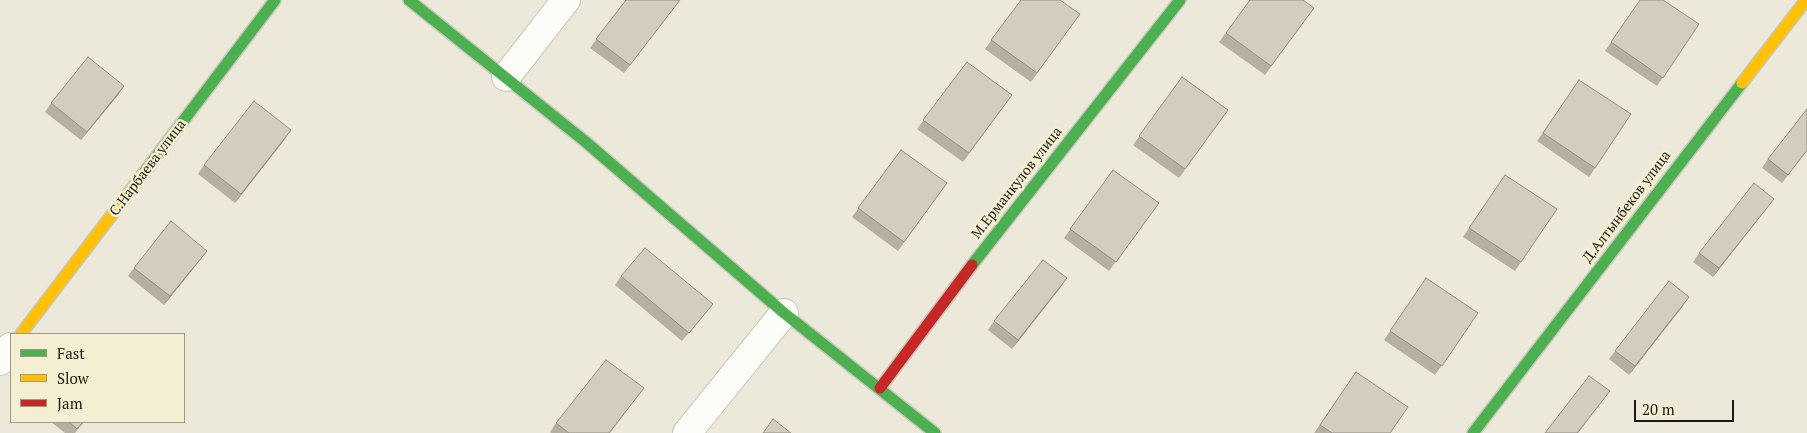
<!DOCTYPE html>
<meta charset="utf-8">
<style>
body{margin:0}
#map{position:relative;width:1807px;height:433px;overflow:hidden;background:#ece9da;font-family:"PT Serif",serif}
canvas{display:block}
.legend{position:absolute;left:10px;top:333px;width:175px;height:90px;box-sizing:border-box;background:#f4efd2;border:1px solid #9e9a84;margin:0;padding:6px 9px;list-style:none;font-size:15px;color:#1c1a10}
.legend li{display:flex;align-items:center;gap:10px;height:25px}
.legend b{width:25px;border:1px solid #9e9a84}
.scale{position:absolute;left:1634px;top:400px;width:100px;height:22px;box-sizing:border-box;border:2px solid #1c1a10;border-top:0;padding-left:6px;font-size:15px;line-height:18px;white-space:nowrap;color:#1c1a10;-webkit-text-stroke:4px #f4efd2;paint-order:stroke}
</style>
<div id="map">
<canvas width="1807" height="433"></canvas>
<ul class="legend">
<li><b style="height:6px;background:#4caf50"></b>Fast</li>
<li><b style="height:6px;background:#ffc107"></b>Slow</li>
<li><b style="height:6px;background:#c62828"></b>Jam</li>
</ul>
<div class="scale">20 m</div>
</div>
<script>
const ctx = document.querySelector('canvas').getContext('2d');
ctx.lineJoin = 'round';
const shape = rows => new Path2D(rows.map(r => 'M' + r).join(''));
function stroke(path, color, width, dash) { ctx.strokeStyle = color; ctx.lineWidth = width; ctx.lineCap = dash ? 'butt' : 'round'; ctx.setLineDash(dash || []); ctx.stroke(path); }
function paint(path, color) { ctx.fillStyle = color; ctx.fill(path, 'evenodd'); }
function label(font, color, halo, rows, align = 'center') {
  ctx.font = font + ' "PT Serif",serif'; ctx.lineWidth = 5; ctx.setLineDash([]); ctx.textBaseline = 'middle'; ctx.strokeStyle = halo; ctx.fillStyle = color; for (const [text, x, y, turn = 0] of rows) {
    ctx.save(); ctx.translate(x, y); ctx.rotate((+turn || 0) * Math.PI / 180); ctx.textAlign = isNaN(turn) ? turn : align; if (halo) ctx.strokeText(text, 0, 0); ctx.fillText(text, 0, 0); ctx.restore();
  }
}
const street = shape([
 [506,77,566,0],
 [0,361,11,347],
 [687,433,784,313]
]);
const fast = shape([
 [409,0,587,143,784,313,935,433],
 [143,174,275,0],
 [972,265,1180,0],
 [1473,433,1742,83]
]);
const slow = shape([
 [1742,83,1806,0],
 [21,334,143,174]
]);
const jam = shape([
 [880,388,972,265]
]);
const wall = shape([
 [626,0,680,0,624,73,590,48],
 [1021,0,1080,14,1031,82,985,49],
 [1250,0,1314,8,1265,75,1219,42],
 [1640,0,1699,24,1657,86,1605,51],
 [967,62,1012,95,963,162,917,129],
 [1182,77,1228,110,1179,178,1133,145],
 [1579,80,1631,114,1589,177,1537,141],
 [124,86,118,95,81,140,45,112,51,103],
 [285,139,235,203,198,174,204,165],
 [901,150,947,183,898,251,852,217],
 [1807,151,1782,183,1762,168,1768,159],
 [1113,170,1159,203,1109,271,1064,238],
 [1505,175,1557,209,1515,271,1463,237],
 [1767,208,1713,277,1693,262,1699,253],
 [201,259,164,305,128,276,134,268],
 [621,276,713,304,706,313,682,341,615,285],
 [1067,278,1012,349,988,330,994,321],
 [1426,278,1478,313,1435,375,1384,340],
 [1689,297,1629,375,1609,359,1615,351],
 [1350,381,1390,433,1314,433],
 [644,388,610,433,551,433,550,432,556,423],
 [51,422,84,422,75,433,65,433]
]);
const shadedWall = shape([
 [124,86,118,95,81,140,87,132],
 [291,130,285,139,235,203,241,194],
 [1774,199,1767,208,1713,277,1719,268],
 [207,251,201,259,164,305,170,296],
 [1067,278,1061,287,1012,349,1018,340],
 [1689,297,1683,306,1629,375,1635,366],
 [1610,391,1578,433,1577,433]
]);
const building = shape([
 [626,0,680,0,630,65,596,39,626,0],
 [1021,0,1060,0,1080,14,1037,73,991,40,1021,0],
 [1250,0,1303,0,1314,8,1271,66,1226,33,1250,0],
 [1640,0,1663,0,1699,24,1663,78,1611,42,1640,0],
 [88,57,124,86,87,132,51,103,88,57],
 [967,62,1012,95,969,153,923,120,967,62],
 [1182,77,1228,110,1185,169,1139,136,1182,77],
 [1579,80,1631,114,1595,168,1543,133,1579,80],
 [254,101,291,130,241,194,204,165,254,101],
 [1807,109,1807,150,1788,175,1768,159,1807,109],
 [901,150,947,183,904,242,858,208,901,150],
 [1113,170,1159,203,1116,262,1070,229,1113,170],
 [1505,175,1557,209,1521,262,1469,228,1505,175],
 [1754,183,1774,199,1719,268,1699,253,1754,183],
 [171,221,207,251,170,296,134,268,171,221],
 [645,248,713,304,689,333,621,276,645,248],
 [1043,260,1067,278,1018,340,994,321,1043,260],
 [1426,278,1478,313,1442,366,1390,331,1426,278],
 [1669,281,1689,297,1635,366,1615,351,1669,281],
 [606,360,644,388,609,433,569,433,556,423,606,360],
 [1356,372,1408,407,1390,433,1332,433,1320,425,1356,372],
 [1589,376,1610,391,1577,433,1545,433,1589,376],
 [773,419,791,433,763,433,773,419],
 [69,422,83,422,77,429,69,422]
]);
const streetNames = [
 ["С.Нарбаева улица",148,168,-53],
 ["М.Ерманкулов улица",1017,183,-52],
 ["Д.Алтынбеков улица",1627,207,-53]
];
stroke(street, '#c9c7ba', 30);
stroke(fast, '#c9c7ba', 14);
stroke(slow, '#c9c7ba', 14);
stroke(jam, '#c9c7ba', 14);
stroke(street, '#fcfcf9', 28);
stroke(fast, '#4caf50', 11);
stroke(slow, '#ffc107', 11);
stroke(jam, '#c62828', 11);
paint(wall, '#b6afa2');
paint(shadedWall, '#948f84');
paint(building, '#d4ccbc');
stroke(building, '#948f84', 1);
label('14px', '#1c1a10', '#f4efd2', streetNames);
</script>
